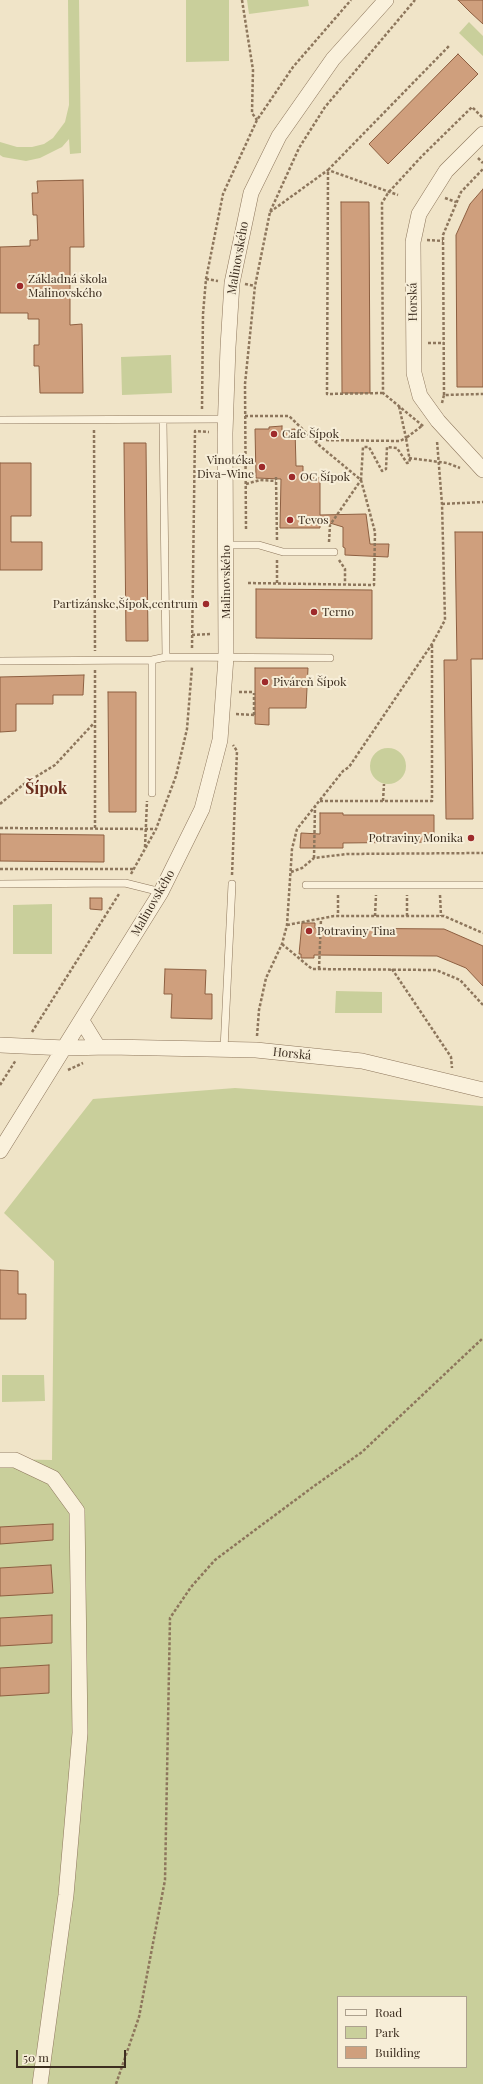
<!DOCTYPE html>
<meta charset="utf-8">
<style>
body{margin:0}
#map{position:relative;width:483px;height:2084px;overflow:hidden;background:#f0e4c8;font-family:"Playfair Display",serif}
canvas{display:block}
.legend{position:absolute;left:337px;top:1996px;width:130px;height:72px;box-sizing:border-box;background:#f7eed8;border:1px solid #ada18e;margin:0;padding:5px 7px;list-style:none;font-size:12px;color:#3d2e20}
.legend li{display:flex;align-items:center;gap:8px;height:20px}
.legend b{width:20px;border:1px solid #ada18e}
.scale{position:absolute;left:16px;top:2050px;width:110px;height:18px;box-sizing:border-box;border:2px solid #3d2e20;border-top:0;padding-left:5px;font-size:12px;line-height:14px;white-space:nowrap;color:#3d2e20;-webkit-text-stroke:3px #f7eed8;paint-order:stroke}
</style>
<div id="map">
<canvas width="483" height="2084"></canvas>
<ul class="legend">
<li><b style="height:5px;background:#faf1dc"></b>Road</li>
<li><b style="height:11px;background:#c9cf9b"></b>Park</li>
<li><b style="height:11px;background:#cf9f7d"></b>Building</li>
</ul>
<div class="scale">50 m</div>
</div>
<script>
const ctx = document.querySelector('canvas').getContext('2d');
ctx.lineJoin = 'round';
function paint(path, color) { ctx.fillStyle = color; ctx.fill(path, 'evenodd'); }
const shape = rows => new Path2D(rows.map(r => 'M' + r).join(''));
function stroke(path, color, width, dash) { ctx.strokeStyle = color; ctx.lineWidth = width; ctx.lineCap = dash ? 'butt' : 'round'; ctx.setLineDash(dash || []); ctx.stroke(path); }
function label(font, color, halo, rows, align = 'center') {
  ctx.font = font + ' "Playfair Display",serif'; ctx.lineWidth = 4; ctx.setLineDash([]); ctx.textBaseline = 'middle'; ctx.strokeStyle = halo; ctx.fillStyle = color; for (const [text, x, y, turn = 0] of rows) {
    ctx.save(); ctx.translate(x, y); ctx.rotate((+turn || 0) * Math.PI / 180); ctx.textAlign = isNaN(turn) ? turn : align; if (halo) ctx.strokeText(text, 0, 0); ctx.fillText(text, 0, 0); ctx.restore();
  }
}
const green = shape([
 [68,0,79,0,81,153,70,154,69,139,62,147,40,158,26,161,3,157,0,155,0,142,17,147,32,147,44,144,53,138,65,122,69,105],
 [186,0,229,0,229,61,186,62],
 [247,0,308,0,309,6,249,14],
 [469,22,483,36,483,56,459,33],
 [171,355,172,393,122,395,121,357],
 '370 766a18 18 0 1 1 36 0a18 18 0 1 1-36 0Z',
 [52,904,52,954,13,954,13,905],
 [336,991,382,992,382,1013,335,1013],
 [235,1088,483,1106,483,2084,0,2084,0,1459,52,1460,54,1261,4,1213,93,1099],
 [338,1997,466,1997,466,2067,338,2067],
 [2,1375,44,1375,45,1401,2,1402]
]);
const building = shape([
 [458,0,483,0,483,24,470,12,458,0],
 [458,54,478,74,388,164,369,144,458,54],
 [83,180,84,247,70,247,70,325,82,324,83,393,40,393,39,366,34,366,34,345,39,345,39,319,28,319,28,313,0,313,0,247,30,246,30,240,38,240,37,215,33,215,32,193,38,193,37,181,83,180],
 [483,189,483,387,457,387,456,235,470,204,483,189],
 [341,202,369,202,370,393,342,393,341,202],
 [282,426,282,430,295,429,296,466,303,466,303,478,320,478,320,515,366,514,370,544,389,544,388,557,345,555,345,548,343,547,343,527,320,520,320,528,280,528,281,479,256,478,255,429,269,429,269,427,282,426],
 [124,443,146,443,148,641,126,641,124,443],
 [0,463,31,463,31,516,11,516,11,542,42,542,42,570,0,570,0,463],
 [455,532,483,532,483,659,471,659,473,819,446,819,444,660,457,660,455,532],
 [256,589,372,590,372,639,256,638,256,589],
 [255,668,308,668,306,708,269,708,269,725,255,724,255,668],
 [84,675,83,695,53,695,53,704,16,704,16,731,0,732,0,677,84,675],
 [108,692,136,692,136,812,109,812,108,692],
 [320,813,343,813,343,815,434,815,434,842,343,843,343,848,300,848,301,833,320,834,320,813],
 [0,834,104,835,104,862,0,861,0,834],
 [90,898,102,898,102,910,90,909,90,898],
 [302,923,315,923,315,928,444,929,483,946,483,986,466,968,437,956,314,955,314,958,301,958,301,954,299,954,302,923],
 [165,969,206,970,205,994,212,994,212,1019,171,1018,172,994,164,994,165,969],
 [0,1270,18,1271,18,1294,26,1294,26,1319,0,1319,0,1270],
 [53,1524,53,1540,0,1544,0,1527,53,1524],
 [51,1565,53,1593,0,1596,0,1568,51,1565],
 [52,1615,52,1643,0,1646,0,1618,52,1615],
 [49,1665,49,1693,0,1696,0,1668,49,1665]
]);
const path = shape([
 [242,0,253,70,252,113,257,120],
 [478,158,483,163],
 [445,198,456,202],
 [270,212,328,170,398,195],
 [427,240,443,241],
 [206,279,218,281],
 [245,284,255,286],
 [428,343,444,343],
 [383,393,327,394,328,170,450,45],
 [444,395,443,235,461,192,483,169],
 [442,403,444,395,483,394],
 [202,409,203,314,206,279,223,194,257,120,293,67,351,0],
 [245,416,289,416,320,446,361,480,363,447,369,447,382,471,386,469,387,447,397,448,407,463,410,462,406,438,423,425],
 [423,426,383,393,382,203,388,193,422,156,472,107,483,118],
 [94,430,95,651],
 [316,440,400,441,406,438,399,406],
 [409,458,447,463,460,468],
 [276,477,277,540],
 [246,484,260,480,276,481],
 [442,504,483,502],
 [246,529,245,384,255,286,270,212,299,148,325,107,415,0],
 [329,542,330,525,361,480],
 [339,560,345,569,345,584],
 [248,583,374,585,375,532,361,480],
 [277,583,277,559],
 [192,635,211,634],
 [192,648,195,431,209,432],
 [95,670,95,829],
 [239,692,254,692],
 [236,714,254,715],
 [254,715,254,693],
 [320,801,432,801,432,644],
 [383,801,384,784],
 [0,804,24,784,55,765,94,723],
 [0,828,155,829],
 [145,847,147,801],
 [314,858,315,807],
 [0,869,133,869],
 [291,872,302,868,314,858,347,854,483,853],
 [131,874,156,829,176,776,187,729,192,667],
 [232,875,237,751,233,745],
 [338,895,338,916],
 [440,895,441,916],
 [375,916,376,895],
 [407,916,407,895],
 [287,925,334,916,444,916,483,933],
 [282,944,312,969,436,970,460,980,483,1005],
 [319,969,321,919],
 [392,969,451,1057,452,1068],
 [32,1032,119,894],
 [257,1036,259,1010,266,978,282,944,287,925,292,849,297,829,343,771,349,767,432,644,445,620,442,504,437,441],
 [68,1070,83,1063],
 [0,1085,16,1060],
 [116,2084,139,2017,165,1880,170,1618,191,1587,215,1560,310,1489,362,1452,483,1338]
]);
const service = shape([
 [0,420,225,419],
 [163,420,166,657],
 [227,545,259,545,283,552,334,552],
 [152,660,152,793],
 [0,661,152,660,166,657,330,658],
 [0,884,125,883,161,892],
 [306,885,483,885],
 [224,1049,232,884]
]);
const minor = shape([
 [483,134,446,171,419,214,413,242,414,373,420,396,438,421,483,470],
 [82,1021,98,1047],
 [0,1045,65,1048,109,1047,256,1050,362,1061,483,1090],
 [0,1151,161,892,202,809,220,740,226,657,225,433,228,347,232,283,251,193,279,136,333,59,386,0],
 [0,1460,15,1460,53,1478,77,1511,80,1733,66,1895,40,2084]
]);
const markers = [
 [20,286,4,"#9e2a2b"],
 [274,434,4,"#9e2a2b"],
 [262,467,4,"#9e2a2b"],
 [292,477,4,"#9e2a2b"],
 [290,520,4,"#9e2a2b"],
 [206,604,4,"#9e2a2b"],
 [314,612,4,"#9e2a2b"],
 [265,682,4,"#9e2a2b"],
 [471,838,4,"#9e2a2b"],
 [309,931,4,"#9e2a2b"]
];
const streetNames = [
 ["Malinovského",238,258,-80],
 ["Horská",413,302,-91],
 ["Malinovského",226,582,-90],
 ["Malinovského",153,903,-60],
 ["Horská",292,1054,6]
];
const poiNames = [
 ["Základná škola",28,279],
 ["Malinovského",28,293],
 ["Cafe Šípok",282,434],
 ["Vinotéka",254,460,"right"],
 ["Diva-Wine",254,474,"right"],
 ["OC Šípok",300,477],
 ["Tevos",298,520],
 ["Partizánske,Šípok,centrum",198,604,"right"],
 ["Terno",322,612],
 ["Piváreň Šípok",273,682],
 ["Potraviny Monika",463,838,"right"],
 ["Potraviny Tina",317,931]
];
const districtNames = [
 ["Šípok",46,789]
];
paint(green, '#c9cf9b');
paint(building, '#cf9f7d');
stroke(building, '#8d5f41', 1);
stroke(service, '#8d765c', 8);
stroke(minor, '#8d765c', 16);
stroke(path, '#8d765c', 2.5, [3, 2]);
stroke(service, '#faf1dc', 7);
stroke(minor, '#faf1dc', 15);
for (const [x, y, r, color] of markers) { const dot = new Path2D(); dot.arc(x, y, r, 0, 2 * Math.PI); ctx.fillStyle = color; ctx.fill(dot); stroke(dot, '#f7eed8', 1.5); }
label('12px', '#3d2e20', '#f7eed8', streetNames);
label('12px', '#3d2e20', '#f7eed8', poiNames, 'left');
label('bold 16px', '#6b2e1e', '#f7eed8', districtNames);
</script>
